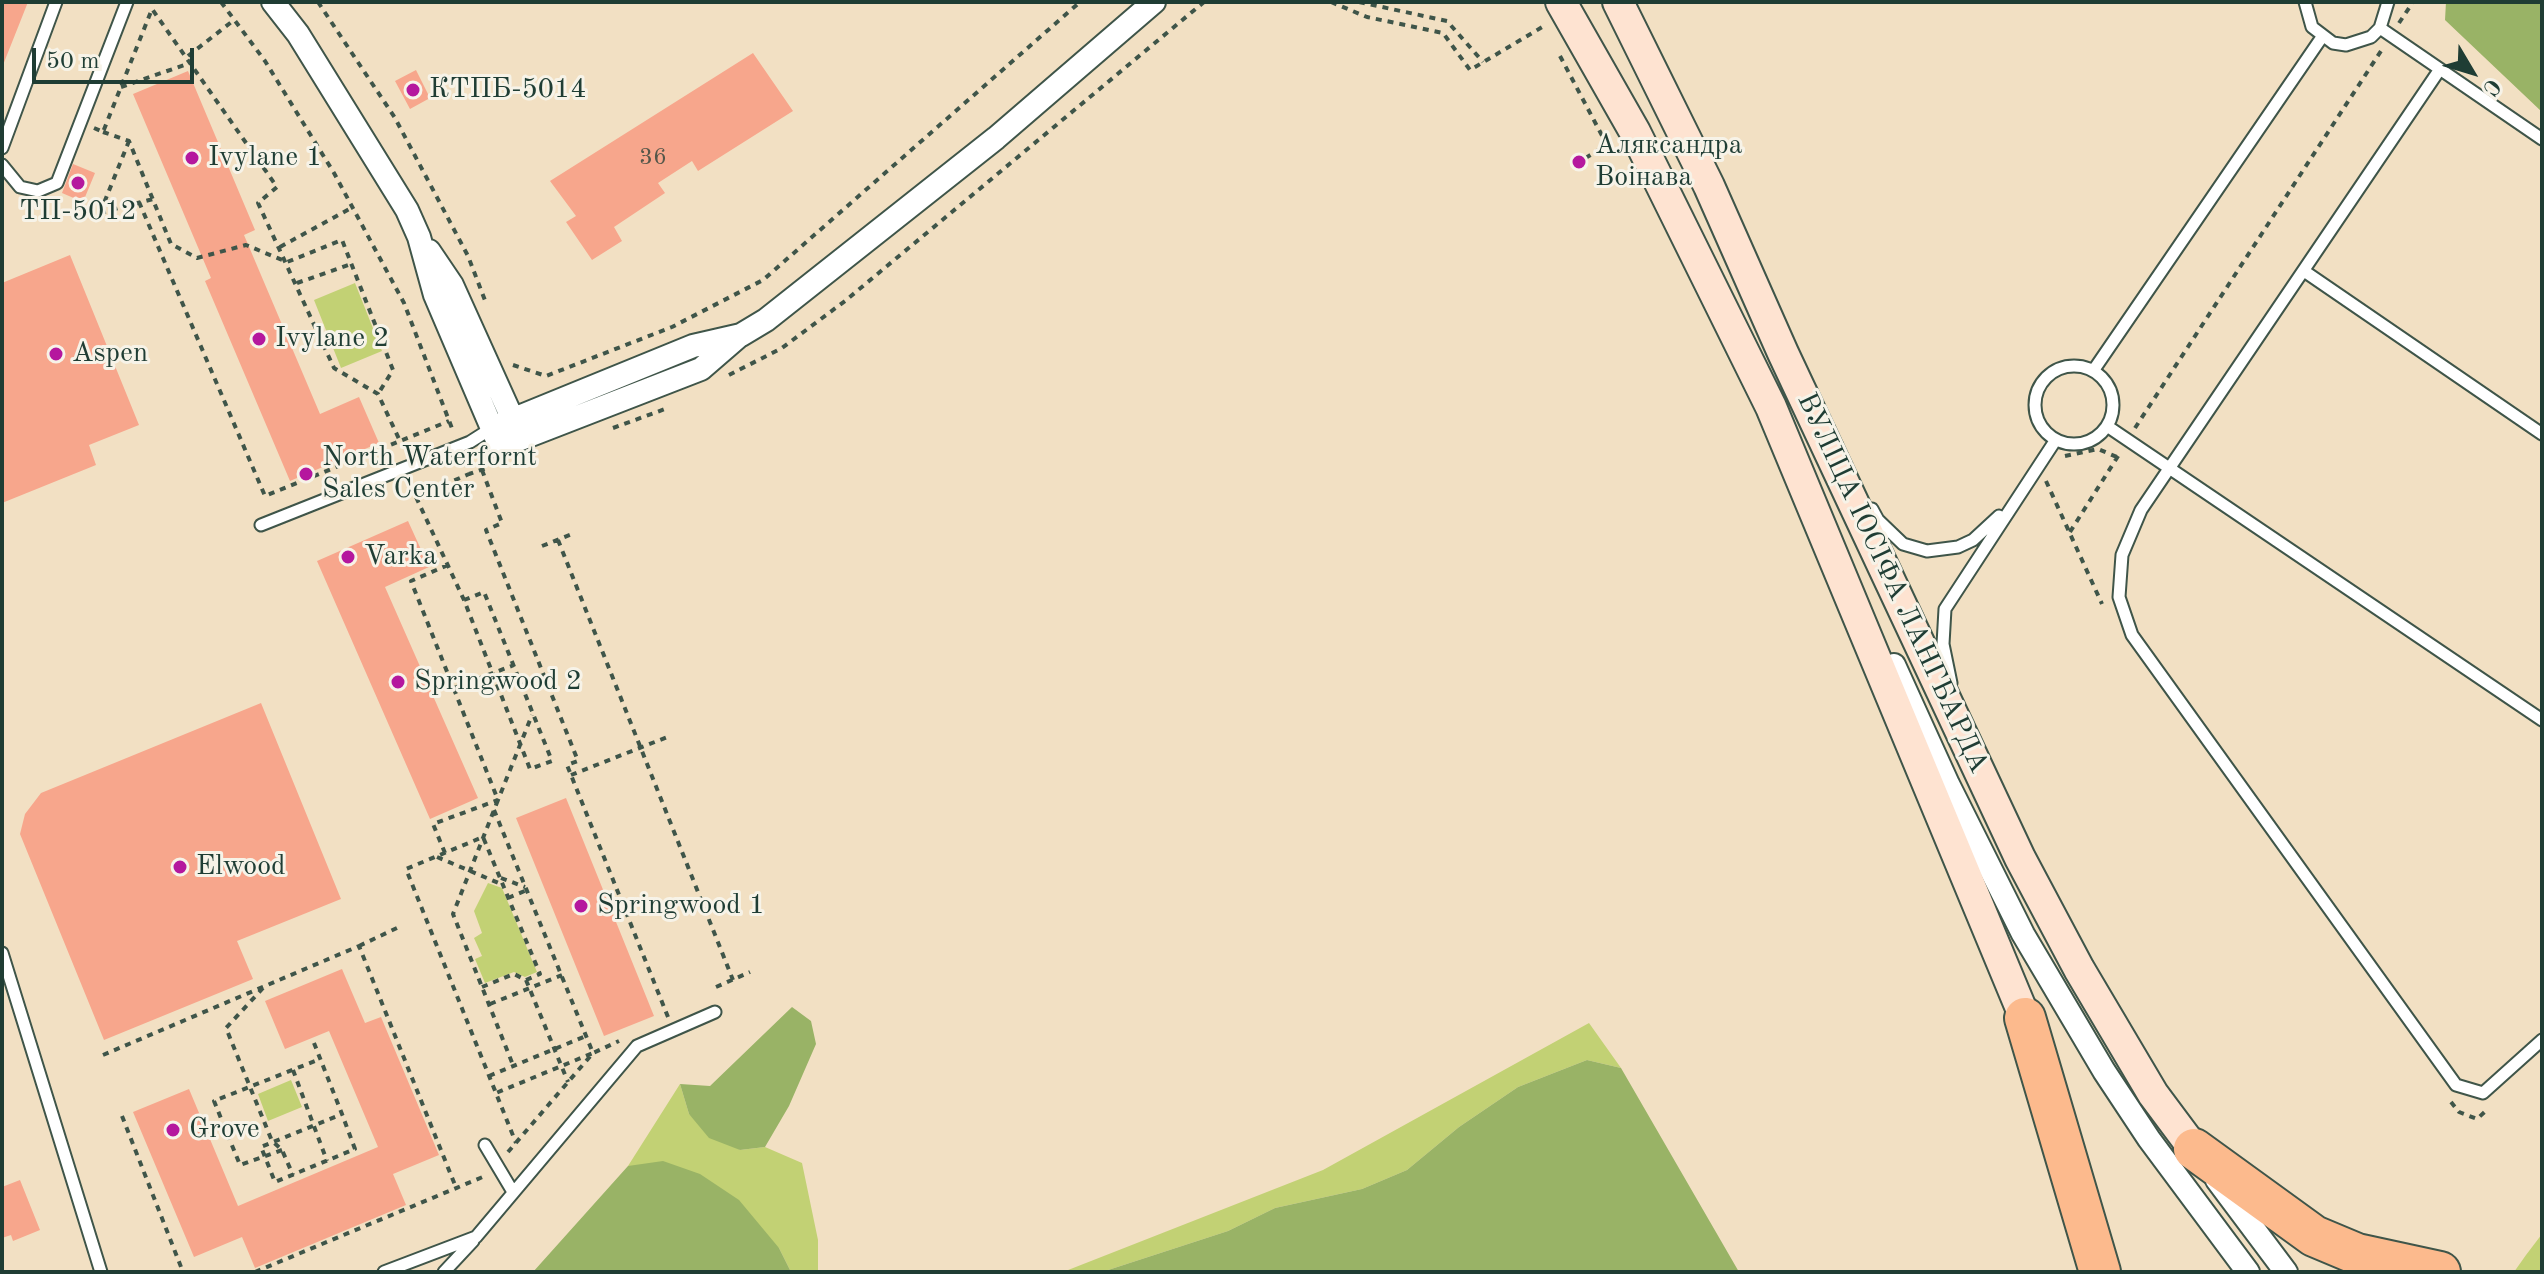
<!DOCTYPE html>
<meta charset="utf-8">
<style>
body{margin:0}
#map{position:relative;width:2544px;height:1274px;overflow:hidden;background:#f2e0c3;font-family:"Old Standard TT",serif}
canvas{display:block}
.frame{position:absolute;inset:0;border:4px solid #1f3d34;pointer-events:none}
.north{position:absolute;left:2432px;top:32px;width:80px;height:80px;-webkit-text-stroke:6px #f7f3e8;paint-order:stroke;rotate:128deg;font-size:22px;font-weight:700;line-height:32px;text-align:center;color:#1f3d34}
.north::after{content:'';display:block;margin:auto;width:28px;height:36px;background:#1f3d34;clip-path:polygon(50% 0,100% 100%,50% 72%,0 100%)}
.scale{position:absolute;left:32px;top:48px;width:162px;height:36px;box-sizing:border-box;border:4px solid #1f3d34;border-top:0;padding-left:10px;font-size:24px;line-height:28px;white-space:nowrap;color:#1f3d34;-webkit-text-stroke:6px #f7f3e8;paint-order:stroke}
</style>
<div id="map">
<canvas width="2544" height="1274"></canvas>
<div class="frame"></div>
<div class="north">С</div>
<div class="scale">50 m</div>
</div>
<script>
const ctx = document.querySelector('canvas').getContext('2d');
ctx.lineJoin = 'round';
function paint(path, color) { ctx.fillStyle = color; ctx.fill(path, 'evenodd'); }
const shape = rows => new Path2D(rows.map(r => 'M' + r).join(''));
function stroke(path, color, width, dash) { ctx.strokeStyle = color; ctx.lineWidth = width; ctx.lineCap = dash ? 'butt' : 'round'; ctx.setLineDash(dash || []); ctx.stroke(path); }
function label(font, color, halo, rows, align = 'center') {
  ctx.font = font + ' "Old Standard TT",serif'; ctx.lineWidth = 6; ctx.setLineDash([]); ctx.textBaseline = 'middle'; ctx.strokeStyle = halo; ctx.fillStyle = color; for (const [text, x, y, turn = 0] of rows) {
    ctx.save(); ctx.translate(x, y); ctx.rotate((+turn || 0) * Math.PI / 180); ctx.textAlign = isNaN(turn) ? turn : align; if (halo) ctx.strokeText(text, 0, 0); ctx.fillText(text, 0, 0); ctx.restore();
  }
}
const green = shape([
 [355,283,382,351,341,368,314,300],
 [488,883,502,888,537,972,525,977,514,972,485,983,475,959,482,956,474,938,482,933,474,911],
 [1589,1023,1621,1068,1587,1060,1518,1087,1459,1127,1407,1170,1362,1189,1275,1208,1228,1231,1102,1272,1063,1272,1323,1170],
 [291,1080,302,1107,268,1121,258,1094],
 [680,1084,689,1114,740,1150,765,1147,802,1163,818,1240,818,1272,791,1272,779,1248,628,1166],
 [2542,1234,2542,1272,2514,1272,2526,1255]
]);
const forest = shape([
 [2446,2,2542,2,2542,112,2445,20],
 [792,1007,811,1021,816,1044,789,1106,765,1147,740,1150,709,1138,689,1114,680,1084,710,1086],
 [1587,1060,1621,1068,1739,1272,1102,1272,1228,1231,1275,1208,1362,1189,1407,1170,1459,1127,1518,1087],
 [663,1161,700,1174,739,1200,779,1248,791,1272,533,1272,628,1166]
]);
const building = shape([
 [2,2,28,2,3,65,2,64],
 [753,53,793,111,698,171,692,161,658,183,665,193,614,227,622,241,592,260,566,222,576,216,550,181],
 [416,70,430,98,410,109,395,81],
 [188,71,255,230,244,235,320,414,359,397,379,443,290,481,205,281,211,278,133,94],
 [73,164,95,173,83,202,62,193],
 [70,255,139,425,89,445,96,465,2,503,2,283],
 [408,521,429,567,385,587,478,798,430,819,317,561],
 [261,703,341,899,237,941,253,979,104,1040,20,834,25,814,41,793],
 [566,798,654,1016,604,1036,516,818],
 [342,969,365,1023,381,1017,439,1155,393,1174,406,1205,255,1268,242,1237,194,1257,133,1112,189,1089,238,1206,378,1147,329,1031,285,1049,265,1001],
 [20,1180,40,1230,13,1241,11,1235,2,1238,2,1187]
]);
const path = shape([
 [221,2,265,61,334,173,404,303,453,431],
 [318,2,395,118,468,256,486,303],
 [1331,2,1367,17,1443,33,1470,70,1544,26],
 [1359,2,1447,21,1483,62],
 [2399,23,2413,2],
 [188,56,234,20],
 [1560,56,1607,145,1579,162],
 [121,87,193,62],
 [94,128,103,132,152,9,277,187,258,203,334,368,378,394,400,441],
 [103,132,129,141,171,244,197,258,246,245,287,262,342,240,393,370,378,394],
 [139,202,265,496,449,421],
 [100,213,129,141],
 [100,213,153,199],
 [280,247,353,207],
 [297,283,351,264],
 [513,365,546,376,672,327,763,280,1080,2],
 [729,375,782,348,845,301,1204,2],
 [613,428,665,409],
 [2135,428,2381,51],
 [2065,456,2098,449,2117,457],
 [465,461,469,474,490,467],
 [482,470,502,523,486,530,578,761,567,765,668,1017],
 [2046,481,2102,604],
 [2070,532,2120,453],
 [558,540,733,980],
 [542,546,572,534],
 [448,565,411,581,498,800,453,914,513,1065],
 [464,600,484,592,552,761,530,769,464,600,416,497,469,474],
 [454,688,514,665],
 [571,775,670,736],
 [494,810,593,1053,496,1093],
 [445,853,433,824,498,800,532,715],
 [437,857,501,884],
 [501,878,525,887],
 [508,898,527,890],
 [359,946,399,927],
 [526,980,568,1082],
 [482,987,514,974,526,980,540,974,483,837,406,869,516,1143],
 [716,987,750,972],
 [263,988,226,1028,272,1141,282,1150,293,1175],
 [490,1004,562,975],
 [314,1043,342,1114,355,1149,275,1182,261,1147,342,1114],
 [103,1055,359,946,457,1190],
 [293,1070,327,1161],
 [489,1076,586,1036],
 [2451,1102,2459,1112,2477,1119,2488,1109],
 [122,1116,183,1272],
 [282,1150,240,1165,214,1101,320,1059],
 [508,1152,593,1053,619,1041],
 [255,1272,485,1176]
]);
const lane = shape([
 [2305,2,2312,27,2333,43,2346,45,2371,37,2380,28,2388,2],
 [2380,28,2542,139],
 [2440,69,2141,510,2122,555,2119,597,2132,635,2456,1085,2483,1093,2542,1040],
 [2,148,56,2],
 [2,165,20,187,38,191,57,183,127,2],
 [2304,271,2542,434],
 '2035 405a39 39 0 1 1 78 0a39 39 0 1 1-78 0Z',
 [2093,371,2322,37],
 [2107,426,2542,720],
 [1872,509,1878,520,1903,544,1927,551,1958,547,1973,540,1999,516],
 [261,525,470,442,492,428],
 [1951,683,1943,644,1945,609,2055,441],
 [2,953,101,1272],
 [485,1145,513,1192],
 [384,1272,476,1237,637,1046,715,1012],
 [444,1272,473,1241]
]);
const street = shape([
 [273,2,298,34,407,210,419,237,435,295,500,447,701,369,738,337],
 [429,251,452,285,518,431],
 [492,428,693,346,741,335,766,320,996,138,1154,2],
 [1894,665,1948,784,2023,934,2104,1071,2149,1139,2248,1272],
 [2217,1180,2286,1272]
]);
const secondary = shape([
 [1561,2,1635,132,1771,407,2025,1018],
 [1618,2,1709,186,1783,353,2020,858,2079,969,2153,1094,2194,1149]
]);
const highway = shape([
 [2025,1018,2100,1272],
 [2194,1149,2314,1236,2357,1254,2440,1272]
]);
const markers = [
 [413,90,8,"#b5179e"],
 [192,158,8,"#b5179e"],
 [1579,162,8,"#b5179e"],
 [78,183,8,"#b5179e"],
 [259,339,8,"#b5179e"],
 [56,354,8,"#b5179e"],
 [306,474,8,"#b5179e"],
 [348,557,8,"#b5179e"],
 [398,682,8,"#b5179e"],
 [180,867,8,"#b5179e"],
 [581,906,8,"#b5179e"],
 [173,1130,8,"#b5179e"]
];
const numberNames = [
 ["36",653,158]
];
const poiNames = [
 ["КТПБ-5014",429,90],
 ["Аляксандра",1595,146],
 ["Воінава",1595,178],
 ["Ivylane 1",208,158],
 ["ТП-5012",78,212,"center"],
 ["Ivylane 2",275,339],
 ["Aspen",72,354],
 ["North Waterfornt",322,458],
 ["Sales Center",322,490],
 ["Varka",364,557],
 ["Springwood 2",414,682],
 ["Elwood",196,867],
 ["Springwood 1",597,906],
 ["Grove",189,1130]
];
const streetNames = [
 ["ВУЛІЦА ІОСІФА ЛАНГБАРДА",1892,583,65]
];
paint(green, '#c2d174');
paint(forest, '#99b366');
paint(building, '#f7a68c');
stroke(lane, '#3f5549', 15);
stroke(street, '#3f5549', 26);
stroke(secondary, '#3f5549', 34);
stroke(highway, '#3f5549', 44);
stroke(path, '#3f5549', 4, [6, 6]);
stroke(lane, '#fff', 11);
stroke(street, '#fff', 22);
stroke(secondary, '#fee3d1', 30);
stroke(highway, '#fcba8d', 40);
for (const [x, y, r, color] of markers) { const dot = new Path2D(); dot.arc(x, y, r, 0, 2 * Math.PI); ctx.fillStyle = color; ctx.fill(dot); stroke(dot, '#f7f3e8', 3); }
label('24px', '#55574a', null, numberNames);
label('28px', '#1f3d34', '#f7f3e8', poiNames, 'left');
label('28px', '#1f3d34', '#f7f3e8', streetNames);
</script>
